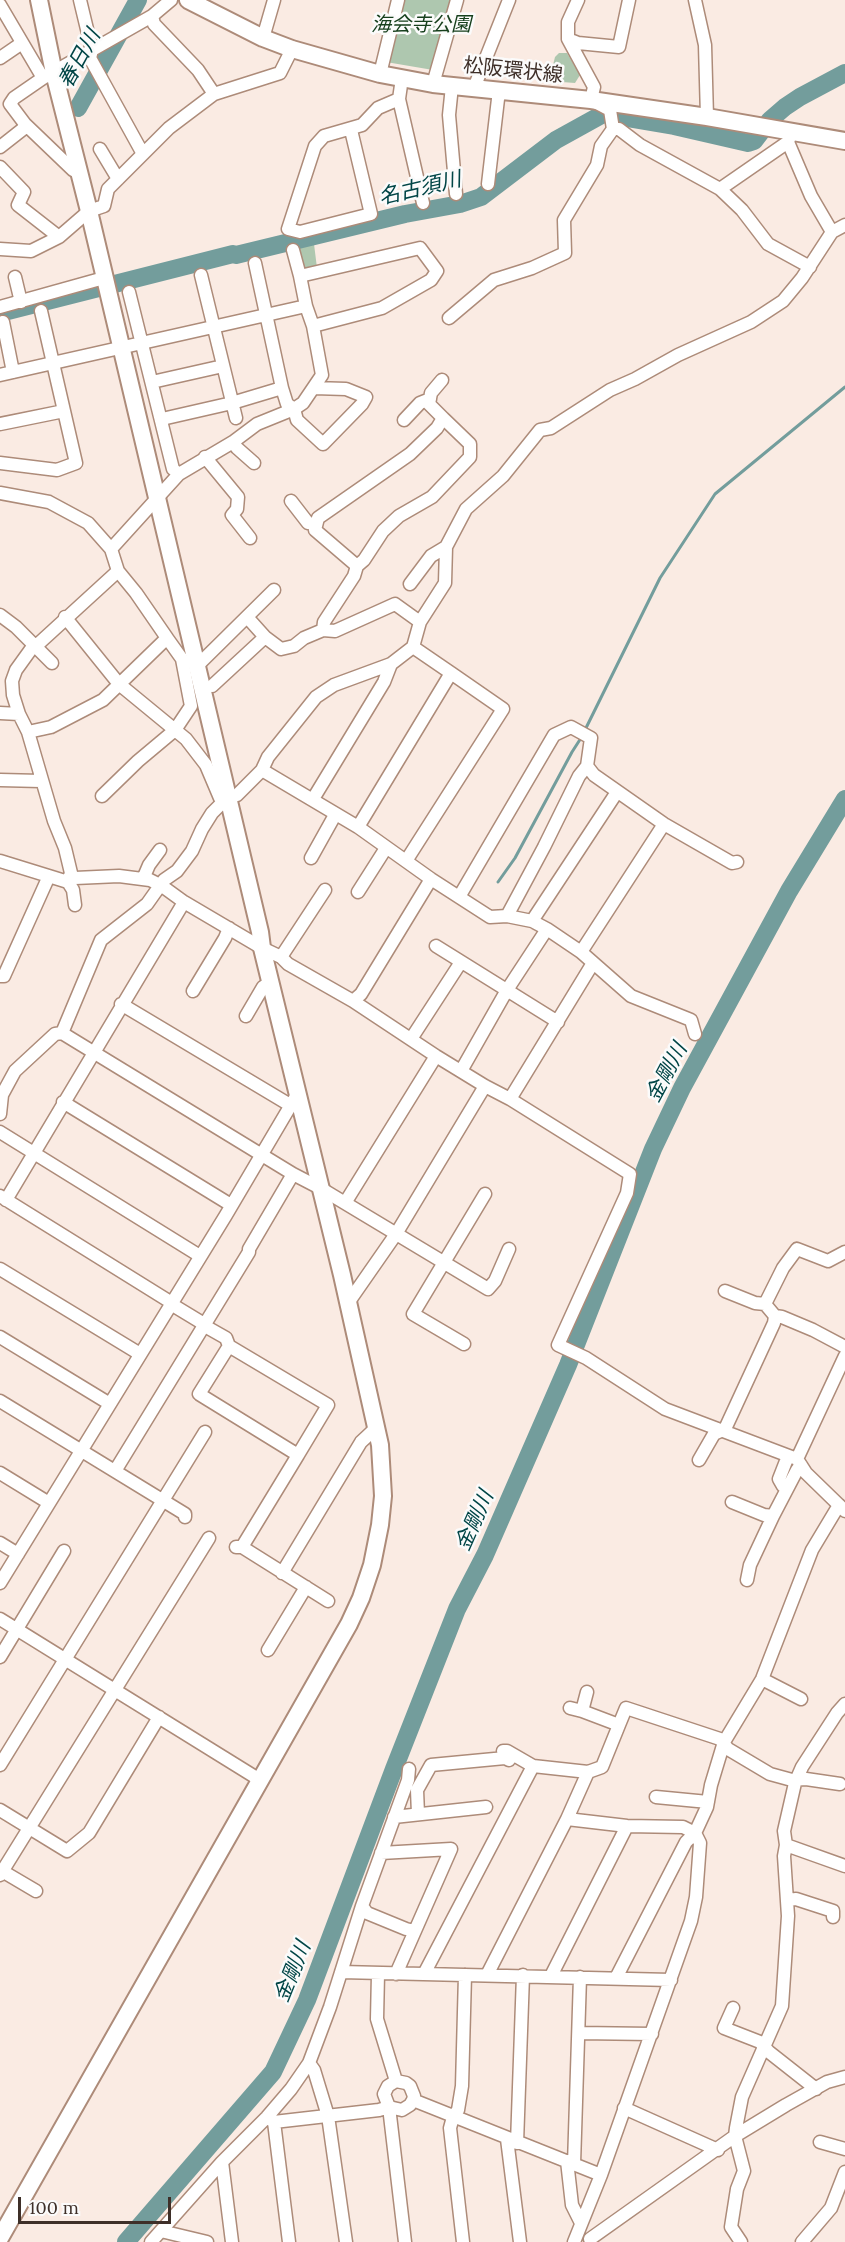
<!DOCTYPE html>
<meta charset="utf-8">
<style>
body{margin:0}
#map{position:relative;width:845px;height:2242px;overflow:hidden;background:#faebe3;font-family:Lora,serif}
canvas{display:block}
.scale{position:absolute;left:18px;top:2197px;width:153px;height:27px;box-sizing:border-box;border:3px solid #3e2f28;border-top:0;padding-left:8px;font-size:18px;line-height:21px;white-space:nowrap;color:#3e2f28;-webkit-text-stroke:4px #fbfbfb;paint-order:stroke}
</style>
<div id="map">
<canvas width="845" height="2242"></canvas>
<div class="scale">100 m</div>
</div>
<script>
const ctx = document.querySelector('canvas').getContext('2d');
ctx.lineJoin = 'round';
function paint(path, color) { ctx.fillStyle = color; ctx.fill(path, 'evenodd'); }
const shape = rows => new Path2D(rows.map(r => 'M' + r).join(''));
function stroke(path, color, width, dash) { ctx.strokeStyle = color; ctx.lineWidth = width; ctx.lineCap = dash ? 'butt' : 'round'; ctx.setLineDash(dash || []); ctx.stroke(path); }
function label(font, color, halo, rows, align = 'center') {
  ctx.font = font + ' Lora,"Noto Sans JP",serif'; ctx.lineWidth = 5; ctx.setLineDash([]); ctx.textBaseline = 'middle'; ctx.strokeStyle = halo; ctx.fillStyle = color; for (const [text, x, y, turn = 0] of rows) {
    ctx.save(); ctx.translate(x, y); ctx.rotate((+turn || 0) * Math.PI / 180); ctx.textAlign = isNaN(turn) ? turn : align; if (halo) ctx.strokeText(text, 0, 0); ctx.fillText(text, 0, 0); ctx.restore();
  }
}
const green = shape([
 [402,0,454,0,433,70,386,62],
 [559,53,567,53,580,75,575,83,549,81,555,57],
 [314,244,317,268,307,269,302,265,298,247]
]);
const stream = shape([
 [584,732,660,578,715,494,845,387],
 [498,882,515,858,572,752,581,738]
]);
const river = shape([
 [78,108,138,0],
 [0,313,233,254,236,255,405,214,460,204,481,197,556,140,603,114,674,126,748,143,754,141,770,120,785,107,800,97,845,73],
 [126,2242,273,2072,307,2000,394,1769,457,1609,485,1555,568,1365,653,1149,682,1088,789,891,845,799]
]);
const street = shape([
 [80,0,92,50,90,58,143,154],
 [695,0,705,45,707,117],
 [0,5,43,78,152,16,171,0],
 [152,16,154,24,198,70,214,94],
 [263,38,274,0],
 [568,39,578,43,619,47,629,0],
 [0,58,22,43],
 [380,74,398,0],
 [43,78,14,98,10,104,25,124,73,170,79,173],
 [433,84,457,0],
 [452,86,449,115,456,194],
 [474,88,509,0],
 [399,99,423,203],
 [613,129,619,129,640,145,720,189,742,210,768,244,810,267],
 [351,130,371,214,300,232,288,229,315,146,324,136,362,125,378,108,399,99,402,78],
 [0,147,23,129,25,124],
 [100,149,118,179],
 [0,167,24,192,18,205,59,237],
 [488,184,498,99,501,91],
 [720,189,788,142,790,136],
 [832,232,845,225],
 [0,249,31,251,59,237,89,211,104,206,108,189,169,128,214,94,280,73,292,49],
 [293,250,300,276],
 [255,263,282,388,287,404,294,409,297,420,323,444,362,404,366,397,346,389,314,388],
 [201,275,236,418],
 [15,277,21,302],
 [129,292,173,469,179,474],
 [306,306,300,276,420,248,437,271,431,280,382,308,313,326],
 [0,307,104,278],
 [449,318,494,280,532,268,565,253,564,220,597,165,601,146,613,129,610,110,591,100,594,87,568,39,568,22,578,0],
 [3,322,13,372],
 [0,375,306,306,313,326,322,375,303,403,294,409,257,424,233,442,179,474,111,549,88,523,49,502,0,493],
 [442,380,431,393,429,404,443,418],
 [152,382,223,366],
 [162,419,232,403,282,388],
 [404,420,420,403,430,399],
 [0,424,64,411],
 [233,442,237,448,254,463],
 [205,457,238,497,237,509,232,515,250,538],
 [0,463,57,470,76,463,41,311],
 [291,501,308,523,316,524],
 [118,571,136,593,167,638],
 [410,584,431,556,446,547],
 [0,615,16,627,52,663],
 [65,617,119,684,175,730,138,761,102,796],
 [247,617,265,637,281,649,294,646,304,638,323,630,324,622,354,576,357,566,364,560,383,531,399,516,432,497,470,457,470,444,443,418,437,428,410,454,318,518,315,530,357,566],
 [323,630,335,631,395,604,420,622],
 [34,645,16,670,12,681,13,695,19,714,28,732,54,821,65,848,71,873,68,882,73,890,75,905],
 [36,646,118,571,111,549],
 [413,647,420,622,445,583,446,547,466,509,503,476,540,430,551,428,610,390,635,379,678,355,751,322,783,301,802,278,832,232,811,196,788,142],
 [196,667,274,590],
 [212,686,265,637],
 [0,713,19,714],
 [28,732,51,727,103,700,167,638,182,659,191,706,175,730,186,739,206,765,220,798,227,798,237,795,262,770,268,757,316,697,334,685,391,664,413,647,451,673],
 [262,770,358,827,431,879,490,917,507,916,532,921,547,929,581,952,631,996,691,1020,695,1034],
 [0,780,41,781],
 [313,799,384,682,391,664],
 [358,827,451,673,503,709,406,861],
 [311,858,335,815],
 [0,861,68,882,75,878,119,876,150,880,162,886,184,902,262,948,281,957,288,964,353,1001,436,1056,485,1086,510,1099,630,1174,627,1193,558,1345,586,1358,665,1409,797,1459,806,1473,845,1511],
 [143,879,149,865,160,850],
 [358,892,386,848],
 [459,897,554,735,571,727,591,738,587,766,594,775,664,824,732,863,737,862],
 [507,916,544,847,579,776,587,766],
 [532,921,617,792],
 [436,946,558,1022],
 [581,952,664,824],
 [281,957,325,890],
 [0,976,4,976,49,876],
 [193,991,225,938,229,928],
 [353,1001,361,994,431,879],
 [121,1004,290,1105],
 [246,1016,263,987,270,983],
 [62,1033,101,940,147,904,164,880,177,871,192,851,202,829,212,813,227,798],
 [411,1039,461,962],
 [461,1071,507,990,547,929],
 [510,1099,593,963],
 [63,1102,231,1205],
 [0,1114,2,1095,15,1071,55,1034,62,1033,293,1174,320,1188,488,1289,495,1281,509,1249],
 [0,1132,200,1256],
 [0,1196,172,1303],
 [6,1200,184,902],
 [345,1203,436,1056],
 [0,1269,140,1354],
 [348,1303,396,1234,485,1086],
 [171,1304,204,1324],
 [765,1304,783,1268,797,1249,828,1261,845,1252],
 [775,1316,782,1317,813,1330,845,1347],
 [203,1325,226,1338,229,1346,328,1405,298,1455],
 [0,1337,110,1404],
 [464,1344,413,1314,485,1194],
 [229,1346,199,1394,298,1455,242,1547],
 [0,1401,185,1514,185,1517],
 [797,1459,845,1356],
 [699,1460,714,1434,725,1429,774,1323,775,1316,765,1304,755,1303,725,1291],
 [115,1471,249,1252,249,1249,293,1174],
 [0,1473,49,1503],
 [787,1487,783,1486,779,1479,788,1456],
 [732,1502,764,1515,773,1516,750,1565,747,1580],
 [773,1516,797,1470,801,1465],
 [0,1543,18,1554],
 [236,1547,242,1547,328,1601],
 [282,1573,361,1442,376,1428],
 [0,1583,226,1215,298,1093],
 [0,1619,260,1780],
 [268,1650,306,1587],
 [0,1657,64,1551],
 [762,1679,801,1699],
 [587,1692,582,1711,619,1725,602,1767,588,1772],
 [570,1708,582,1711],
 [619,1725,626,1708,720,1739,728,1749,770,1774,792,1780,806,1779,840,1784],
 [503,1751,507,1751,533,1766],
 [0,1765,205,1432],
 [656,1797,708,1802],
 [0,1810,67,1851,89,1833,159,1717],
 [418,1814,417,1790,431,1765,505,1758,509,1760],
 [394,1817,486,1807],
 [786,1845,845,1866],
 [381,1853,451,1849,396,1974],
 [2,1871,36,1891],
 [0,1875,209,1538],
 [787,1900,796,1899,833,1911,833,1917],
 [362,1906,367,1913,406,1929,415,1931],
 [341,1972,671,1980],
 [378,1974,377,2019,396,2081],
 [424,1974,533,1766,588,1772,567,1819],
 [487,1975,567,1819,627,1826,683,1827,695,1833,700,1843,696,1897,691,1921,601,2175,574,2242],
 [551,1976,627,1826],
 [616,1978,686,1842,695,1833,707,1807,711,1785,724,1742,762,1679,812,1550,839,1505],
 [733,2008,724,2028,760,2042,769,2052,816,2089],
 [579,2033,652,2034],
 [309,2063,314,2070,328,2116,346,2242],
 [413,2100,601,2175],
 [624,2108,718,2150],
 [268,2118,274,2122,289,2242],
 [274,2122,379,2110,389,2107,402,2110,410,2105,413,2100,414,2096,410,2086,406,2083,396,2081,388,2086,384,2094,389,2107,405,2242],
 [507,2139,520,2242],
 [820,2142,845,2149],
 [517,2143,523,1975],
 [567,2161,572,2205,581,2223],
 [222,2162,232,2242],
 [574,2164,580,1977],
 [161,2231,207,2242],
 [590,2239,735,2136,786,2105,827,2082,845,2077],
 [151,2242,222,2162,267,2117,291,2089,309,2063,330,2007,362,1906,408,1780,409,1769],
 [463,2242,450,2128,453,2117,458,2110,462,2086,465,1975],
 [741,2242,731,2227,737,2189,744,2171,735,2136,736,2128,742,2097,782,2006,788,1916,784,1856,786,1845,784,1831,795,1783,802,1767,837,1713,845,1704],
 [802,2242,831,2208,845,2172]
]);
const secondary = shape([
 [188,0,263,38,292,49,380,74,433,84,591,100,707,117,845,141],
 [0,2238,349,1624,361,1598,372,1565,380,1525,383,1496,380,1445,342,1275,262,948,260,932,89,211,54,73,39,0]
]);
const parkNames = [
 ["海会寺公園",421,25]
];
const streetNames = [
 ["松阪環状線",513,71,6]
];
const waterNames = [
 ["春日川",80,59,-61],
 ["名古須川",420,189,-13],
 ["金剛川",667,1073,-62],
 ["金剛川",475,1521,-66],
 ["金剛川",293,1972,-68]
];
paint(green, '#aec7af');
stroke(stream, '#739d9c', 3);
stroke(river, '#739d9c', 18);
stroke(street, '#ad8b79', 15);
stroke(secondary, '#ad8b79', 20);
stroke(street, '#fff', 12);
stroke(secondary, '#fff', 16);
label('italic 20px', '#17401d', '#fbfbfb', parkNames);
label('20px', '#3e2f28', '#fbfbfb', streetNames);
label('italic 21px', '#014546', '#fbfbfb', waterNames);
</script>
